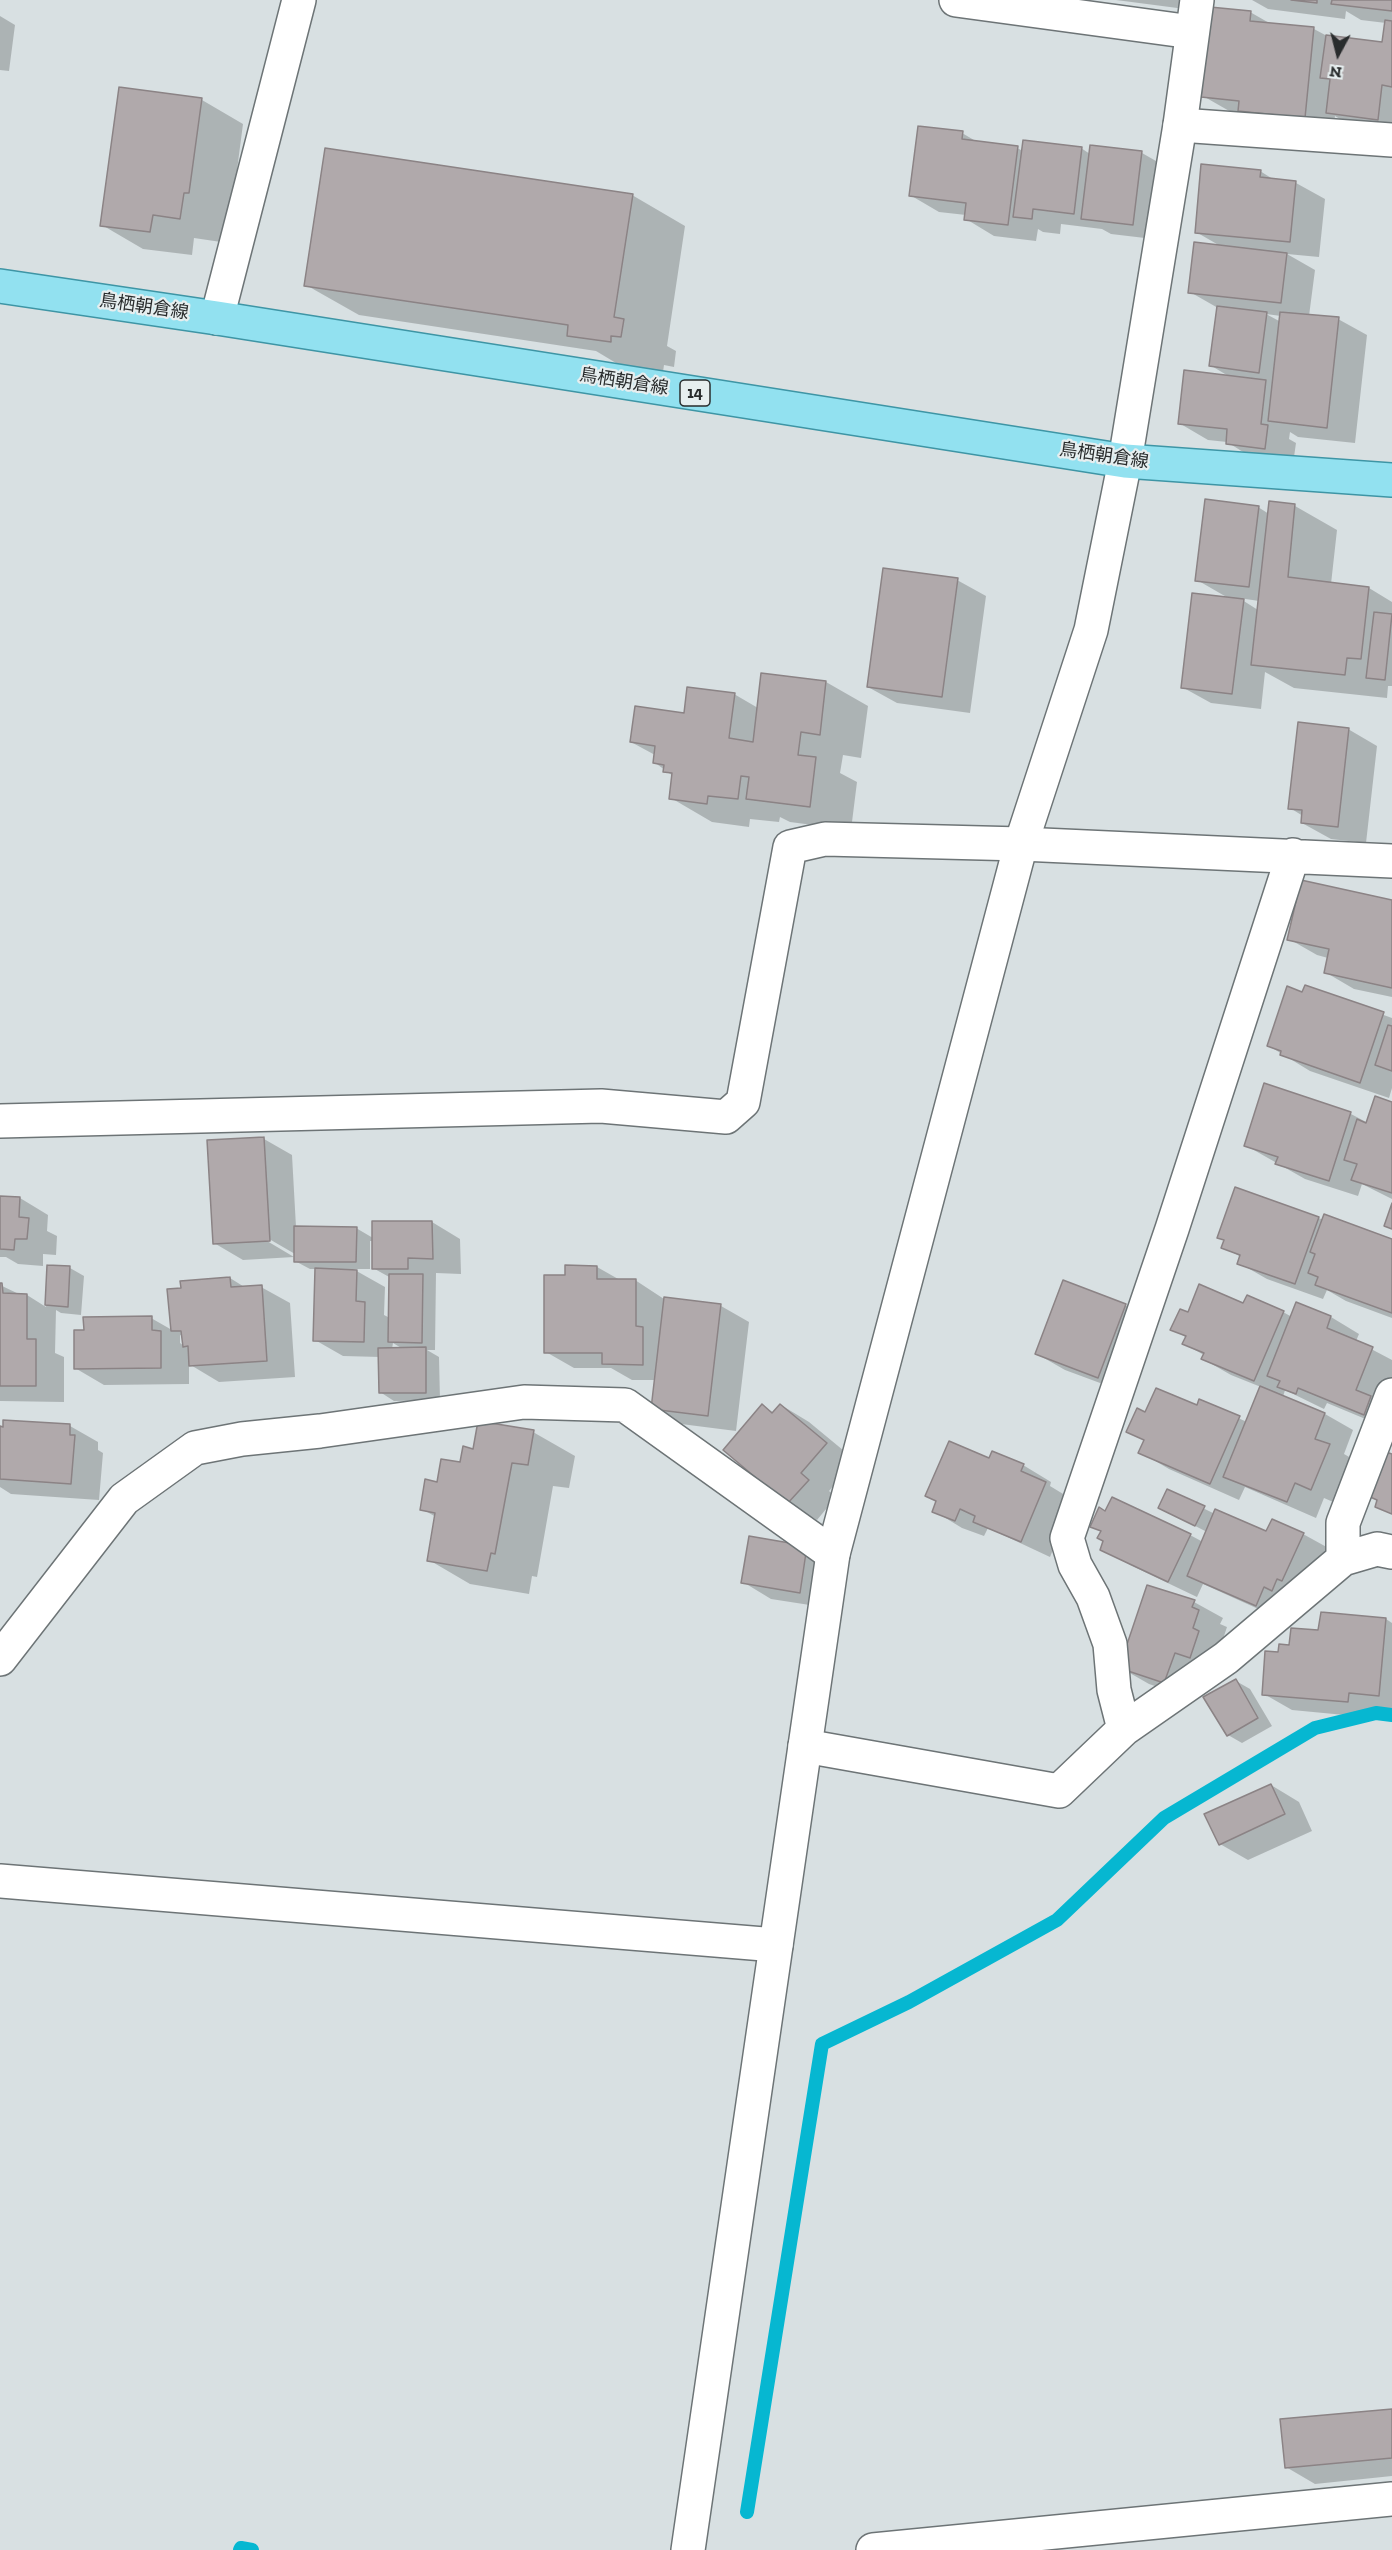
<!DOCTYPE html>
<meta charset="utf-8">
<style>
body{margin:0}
#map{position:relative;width:1392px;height:2550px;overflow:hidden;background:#d8e0e2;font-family:"Zilla Slab",serif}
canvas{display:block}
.north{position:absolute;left:1308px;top:24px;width:60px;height:60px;-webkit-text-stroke:4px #e6eeef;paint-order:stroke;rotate:187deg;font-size:16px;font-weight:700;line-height:24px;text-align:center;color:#292c2d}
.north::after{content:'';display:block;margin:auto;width:21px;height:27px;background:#292c2d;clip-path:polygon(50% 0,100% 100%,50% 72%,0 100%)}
</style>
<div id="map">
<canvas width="1392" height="2550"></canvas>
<div class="north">N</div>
</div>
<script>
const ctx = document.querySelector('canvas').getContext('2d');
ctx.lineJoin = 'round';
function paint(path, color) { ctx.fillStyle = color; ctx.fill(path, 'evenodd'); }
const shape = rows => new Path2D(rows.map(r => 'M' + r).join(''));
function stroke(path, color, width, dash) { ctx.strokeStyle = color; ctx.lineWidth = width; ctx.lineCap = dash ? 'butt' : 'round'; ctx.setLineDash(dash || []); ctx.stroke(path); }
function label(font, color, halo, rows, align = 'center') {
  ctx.font = font + ' "Zilla Slab","Noto Sans JP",serif'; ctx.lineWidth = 4.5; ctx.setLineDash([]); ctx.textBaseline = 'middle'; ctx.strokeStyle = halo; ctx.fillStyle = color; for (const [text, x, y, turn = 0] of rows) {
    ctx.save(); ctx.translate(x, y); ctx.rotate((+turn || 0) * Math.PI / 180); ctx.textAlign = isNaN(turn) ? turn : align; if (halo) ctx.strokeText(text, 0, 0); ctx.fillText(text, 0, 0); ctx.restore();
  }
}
const shadow = shape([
 [1116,0,1186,0,1185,9],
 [1252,0,1392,0,1392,133,1356,129,1335,116,1333,134,1231,112,1203,96,1250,12,1271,24,1314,29,1327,36,1383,44,1386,23,1361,20,1346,11,1345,19,1268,9],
 [0,16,15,25,9,71,0,70],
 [120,89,202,100,243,124,231,216,225,216,221,242,194,238,192,255,143,249,102,225],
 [962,133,979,143,1017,148,1023,151,1081,148,1090,154,1142,153,1170,169,1162,240,1111,234,1102,229,1061,224,1060,234,1043,232,1038,229,1036,241,994,236,966,219,966,215,939,212,910,195],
 [1260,171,1276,181,1296,183,1325,199,1319,257,1287,254,1315,270,1309,316,1338,319,1367,335,1355,443,1298,437,1290,432,1289,439,1296,443,1293,464,1256,460,1227,442,1208,440,1179,423,1230,377,1210,365,1218,308,1190,292,1222,247,1196,232],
 [1266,314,1281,316,1281,322],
 [632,195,685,226,667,346,676,351,674,367,664,365,663,372,621,366,596,351,359,315,306,285],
 [1270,503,1295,506,1337,530,1331,584,1369,588,1392,602,1392,686,1388,686,1387,698,1294,688,1265,672,1261,709,1211,703,1182,687,1230,599,1197,580,1258,507,1269,514],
 [1239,598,1259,601,1258,610],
 [957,580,986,596,970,713,897,703,868,687],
 [763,674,826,682,868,706,861,758,843,755,840,773,857,782,851,830,790,822,780,817,779,822,750,819,749,827,712,822,671,798,673,776,654,762,655,755,631,742,686,714,734,694,758,708],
 [1348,729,1377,746,1366,843,1331,839,1302,823,1303,816,1290,808],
 [1392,902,1392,997,1354,989,1325,972,1328,958,1317,955,1289,939],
 [1306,987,1392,1018,1392,1088,1389,1098,1310,1071,1269,1046],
 [1392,1104,1392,1199,1362,1184,1358,1196,1305,1179,1245,1145,1351,1114,1368,1123],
 [264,1139,292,1155,296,1227,356,1228,373,1238,432,1222,460,1239,461,1274,436,1273,435,1350,427,1350,439,1357,440,1400,394,1401,380,1392,380,1357,343,1356,315,1340,317,1269,310,1269,295,1261,295,1254,264,1236,262,1238,294,1257,243,1260,214,1243],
 [370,1241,373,1241,373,1268,391,1278,390,1318,384,1315,385,1287,353,1269,370,1269],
 [393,1343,403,1349,392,1349],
 [0,1197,20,1198,48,1215,47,1231,57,1236,56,1255,43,1254,43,1266,18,1264,6,1257,0,1257],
 [1318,1218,1392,1241,1392,1318,1346,1301,1327,1290,1323,1299,1267,1279,1239,1263,1241,1257,1223,1247],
 [49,1267,70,1268,84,1276,81,1315,61,1313,56,1310,55,1353,64,1357,64,1402,0,1401,0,1285,21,1295,27,1295,46,1307],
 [597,1267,620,1280,635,1280,664,1299,721,1306,749,1322,736,1431,681,1424,652,1408,655,1380,632,1380,611,1368,574,1368,546,1352,566,1276],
 [230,1278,246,1288,261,1287,290,1303,295,1377,219,1382,189,1364,189,1384,104,1385,75,1368,85,1331,151,1318,172,1330],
 [180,1335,183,1336,184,1346,180,1343],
 [1297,1304,1331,1317,1359,1334,1356,1341,1392,1360,1392,1430,1327,1403,1324,1409,1285,1390,1283,1397,1325,1414,1353,1430,1344,1454,1358,1462,1340,1505,1324,1498,1316,1518,1245,1487,1239,1500,1169,1469,1140,1452,1145,1441,1128,1431,1146,1414,1197,1407,1200,1401,1247,1422,1261,1387,1231,1375,1203,1359,1204,1355,1184,1344,1187,1338,1172,1329,1189,1314,1244,1305,1283,1312,1292,1317],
 [1125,1305,1154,1322,1127,1393,1065,1370,1037,1354],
 [781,1405,809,1422,855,1460,829,1491,836,1497,817,1520,788,1503,763,1406,774,1413],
 [70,1426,98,1442,98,1450,103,1453,99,1500,11,1494,0,1487,0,1428],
 [533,1432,575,1456,569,1488,553,1486,537,1577,532,1576,529,1594,470,1584,429,1560,436,1517,422,1509,438,1483,475,1450],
 [990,1460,1023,1465,1051,1482,1050,1486,1073,1500,1050,1557,988,1528,984,1536,962,1528,934,1511],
 [1168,1491,1215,1514,1267,1533,1303,1534,1332,1550,1285,1621,1203,1584,1197,1597,1130,1565,1101,1549,1105,1540,1102,1532,1092,1526,1106,1513,1190,1535,1203,1542,1207,1532,1160,1508],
 [807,1547,835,1564,829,1608,771,1599,743,1582],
 [1148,1587,1194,1602,1223,1618,1220,1624,1227,1627,1221,1645,1193,1699,1149,1684,1121,1668],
 [1386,1619,1392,1623,1392,1710,1378,1708,1376,1718,1292,1710,1264,1694,1280,1654,1290,1646,1320,1632],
 [1236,1681,1250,1689,1272,1726,1242,1743,1228,1735],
 [1271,1785,1299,1802,1312,1831,1248,1860,1220,1844],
 [1392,2410,1392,2476,1315,2484,1286,2467]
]);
const stream = shape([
 [747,2512,822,2044,909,2002,1057,1920,1164,1818,1315,1728,1376,1713,1392,1715],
 [240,2550,241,2548,252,2550]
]);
const building = shape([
 [1291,0,1317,0,1317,3,1291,0],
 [1332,0,1392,0,1392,11,1331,4,1332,0],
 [1210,7,1251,11,1250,21,1314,27,1305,118,1238,111,1239,101,1201,97,1210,7],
 [1385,20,1392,21,1392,87,1382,85,1378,120,1326,113,1330,79,1320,78,1326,35,1382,42,1385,20],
 [119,87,202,98,189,193,184,193,180,219,153,215,150,232,100,226,119,87],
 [918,126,963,131,962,139,1018,146,1008,225,964,220,966,203,909,196,918,126],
 [1023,140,1082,147,1074,214,1033,209,1032,219,1013,217,1023,140],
 [1090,145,1142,151,1133,225,1081,219,1090,145],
 [325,148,633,194,614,317,624,319,621,337,611,336,611,342,567,336,568,325,304,286,325,148],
 [1201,164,1261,170,1260,177,1296,181,1290,242,1195,233,1201,164],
 [1194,242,1287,253,1281,303,1188,293,1194,242],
 [1217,306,1267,312,1259,373,1209,366,1217,306],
 [1280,312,1339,317,1327,428,1268,421,1280,312],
 [1184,370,1266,380,1261,424,1268,425,1265,449,1226,444,1227,429,1178,424,1184,370],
 [1205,499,1259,506,1249,587,1195,581,1205,499],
 [1269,501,1295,504,1288,577,1369,587,1361,659,1347,658,1345,675,1251,665,1269,501],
 [883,568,958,578,942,697,867,687,883,568],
 [1192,593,1244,599,1232,694,1181,688,1192,593],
 [1374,612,1392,614,1385,680,1366,678,1374,612],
 [761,673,826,681,820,735,801,732,798,755,816,757,810,807,746,799,749,777,741,776,738,799,708,796,707,804,669,799,672,773,663,772,664,765,653,763,655,746,630,742,635,706,684,713,687,687,735,693,729,738,753,742,761,673],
 [1298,722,1349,728,1338,827,1301,823,1302,810,1288,809,1298,722],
 [1301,880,1392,900,1392,988,1324,973,1329,949,1287,940,1301,880],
 [1305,985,1384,1012,1360,1083,1280,1055,1281,1051,1267,1046,1287,986,1302,992,1305,985],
 [1388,1025,1392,1026,1392,1071,1375,1065,1388,1025],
 [1264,1083,1351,1112,1329,1181,1275,1164,1278,1157,1244,1146,1264,1083],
 [1375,1096,1392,1102,1392,1193,1351,1180,1357,1164,1344,1160,1357,1119,1366,1123,1375,1096],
 [264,1137,270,1241,213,1244,207,1140,264,1137],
 [1235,1187,1319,1217,1295,1284,1237,1264,1240,1255,1221,1248,1224,1240,1217,1238,1235,1187],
 [0,1196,20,1197,19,1217,29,1218,27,1239,15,1239,14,1250,0,1249,0,1196],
 [1392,1203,1392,1229,1384,1226,1392,1203],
 [1324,1214,1392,1239,1392,1313,1315,1285,1318,1277,1308,1273,1315,1254,1310,1252,1324,1214],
 [372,1221,432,1221,433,1259,408,1258,408,1269,372,1269,372,1221],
 [294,1226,357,1227,356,1262,294,1262,294,1226],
 [47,1265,70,1266,68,1307,45,1305,47,1265],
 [565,1265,597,1266,597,1279,636,1279,636,1326,643,1327,643,1365,602,1364,602,1353,544,1353,544,1275,565,1275,565,1265],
 [315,1268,357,1270,356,1301,365,1302,364,1342,313,1341,315,1268],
 [389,1274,423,1274,422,1343,388,1342,389,1274],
 [230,1277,231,1287,262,1285,267,1361,189,1366,188,1346,183,1347,181,1331,171,1331,167,1289,181,1288,180,1281,230,1277],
 [1063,1280,1126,1304,1098,1378,1035,1354,1063,1280],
 [0,1283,2,1283,3,1293,27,1294,27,1339,36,1339,36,1386,0,1386,0,1283],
 [1199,1284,1243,1303,1247,1295,1284,1311,1254,1381,1201,1359,1204,1353,1182,1344,1186,1336,1170,1330,1180,1309,1188,1312,1199,1284],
 [664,1297,721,1304,708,1416,651,1409,664,1297],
 [1296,1302,1331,1316,1327,1328,1373,1347,1356,1390,1371,1396,1364,1415,1298,1388,1296,1394,1277,1387,1280,1381,1267,1376,1296,1302],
 [152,1316,152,1330,161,1331,161,1368,74,1369,74,1330,84,1330,83,1317,152,1316],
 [426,1347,426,1393,379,1393,378,1348,426,1347],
 [1260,1386,1325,1413,1315,1439,1330,1444,1311,1490,1295,1483,1287,1502,1223,1477,1260,1386],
 [1156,1388,1197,1405,1199,1399,1240,1416,1210,1484,1138,1453,1144,1440,1126,1432,1137,1408,1145,1412,1156,1388],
 [762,1404,772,1413,780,1404,827,1443,801,1473,809,1480,787,1504,723,1450,762,1404],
 [3,1420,70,1424,70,1435,75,1435,71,1484,0,1479,0,1426,3,1427,3,1420],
 [478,1421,534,1430,528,1465,512,1463,495,1554,491,1553,487,1571,427,1561,435,1513,420,1510,425,1479,437,1482,441,1459,460,1462,463,1446,473,1449,478,1421],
 [949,1441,989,1458,992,1451,1024,1464,1021,1471,1046,1482,1021,1542,973,1522,975,1516,960,1509,955,1521,932,1512,936,1501,925,1496,949,1441],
 [1386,1452,1392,1454,1392,1514,1375,1507,1377,1500,1368,1496,1386,1452],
 [1167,1489,1205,1506,1195,1526,1158,1508,1167,1489],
 [1112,1497,1191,1534,1168,1582,1100,1550,1103,1541,1097,1538,1101,1531,1090,1527,1099,1507,1105,1511,1112,1497],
 [1215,1509,1266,1531,1272,1519,1304,1533,1282,1581,1277,1579,1272,1591,1264,1587,1256,1606,1187,1576,1215,1509],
 [749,1536,807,1546,800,1593,741,1583,749,1536],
 [1147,1585,1195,1600,1192,1607,1199,1610,1193,1628,1199,1631,1190,1658,1175,1653,1164,1683,1119,1668,1147,1585],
 [1321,1612,1386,1618,1379,1696,1349,1693,1348,1702,1262,1695,1265,1651,1278,1652,1279,1644,1289,1645,1291,1628,1318,1630,1321,1612],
 [1236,1679,1258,1718,1227,1736,1203,1697,1236,1679],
 [1271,1784,1285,1814,1219,1845,1204,1814,1271,1784],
 [1392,2409,1392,2458,1285,2468,1280,2419,1392,2409]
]);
const minor = shape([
 [956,0,1192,32],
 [1180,125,1392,140],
 [217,318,299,0],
 [0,1121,601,1106,726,1117,743,1102,790,847,825,839,1021,844,1392,861],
 [1392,1395,1343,1523,1343,1559,1377,1549,1392,1552],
 [0,1659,124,1499,195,1448,242,1439,320,1431,524,1402,625,1405,833,1554],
 [1124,1729,1114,1690,1110,1644,1093,1597,1075,1565,1067,1538,1172,1229,1293,855],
 [805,1746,1059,1791,1124,1729,1226,1658,1343,1559],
 [0,1881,776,1945]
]);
const tertiary = shape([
 [688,2550,833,1554,1021,844,1091,630,1125,461,1180,125,1197,0],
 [873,2550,1392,2499]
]);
const primary = shape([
 [0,286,217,318,1125,461,1392,480]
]);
const shields = [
 [695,393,30]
];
const shieldNames = [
 ["14",695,393]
];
const streetNames = [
 ["鳥栖朝倉線",144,307,8],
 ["鳥栖朝倉線",624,382,9],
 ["鳥栖朝倉線",1104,456,8]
];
paint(shadow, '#0003');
stroke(stream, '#06b7d1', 14);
paint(building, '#b0a9ab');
stroke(building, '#8b8385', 1.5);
stroke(minor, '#6d7476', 36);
stroke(tertiary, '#6d7476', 36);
stroke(primary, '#3e95a5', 36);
stroke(minor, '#fff', 33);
stroke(tertiary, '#fff', 33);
stroke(primary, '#92e1f0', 33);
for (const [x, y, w] of shields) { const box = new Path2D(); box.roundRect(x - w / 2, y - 13, w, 26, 4.5); ctx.fillStyle = '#e6eeef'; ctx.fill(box); stroke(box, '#292c2d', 1.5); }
label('bold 16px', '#292c2d', null, shieldNames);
label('18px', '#292c2d', '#e6eeef', streetNames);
</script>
